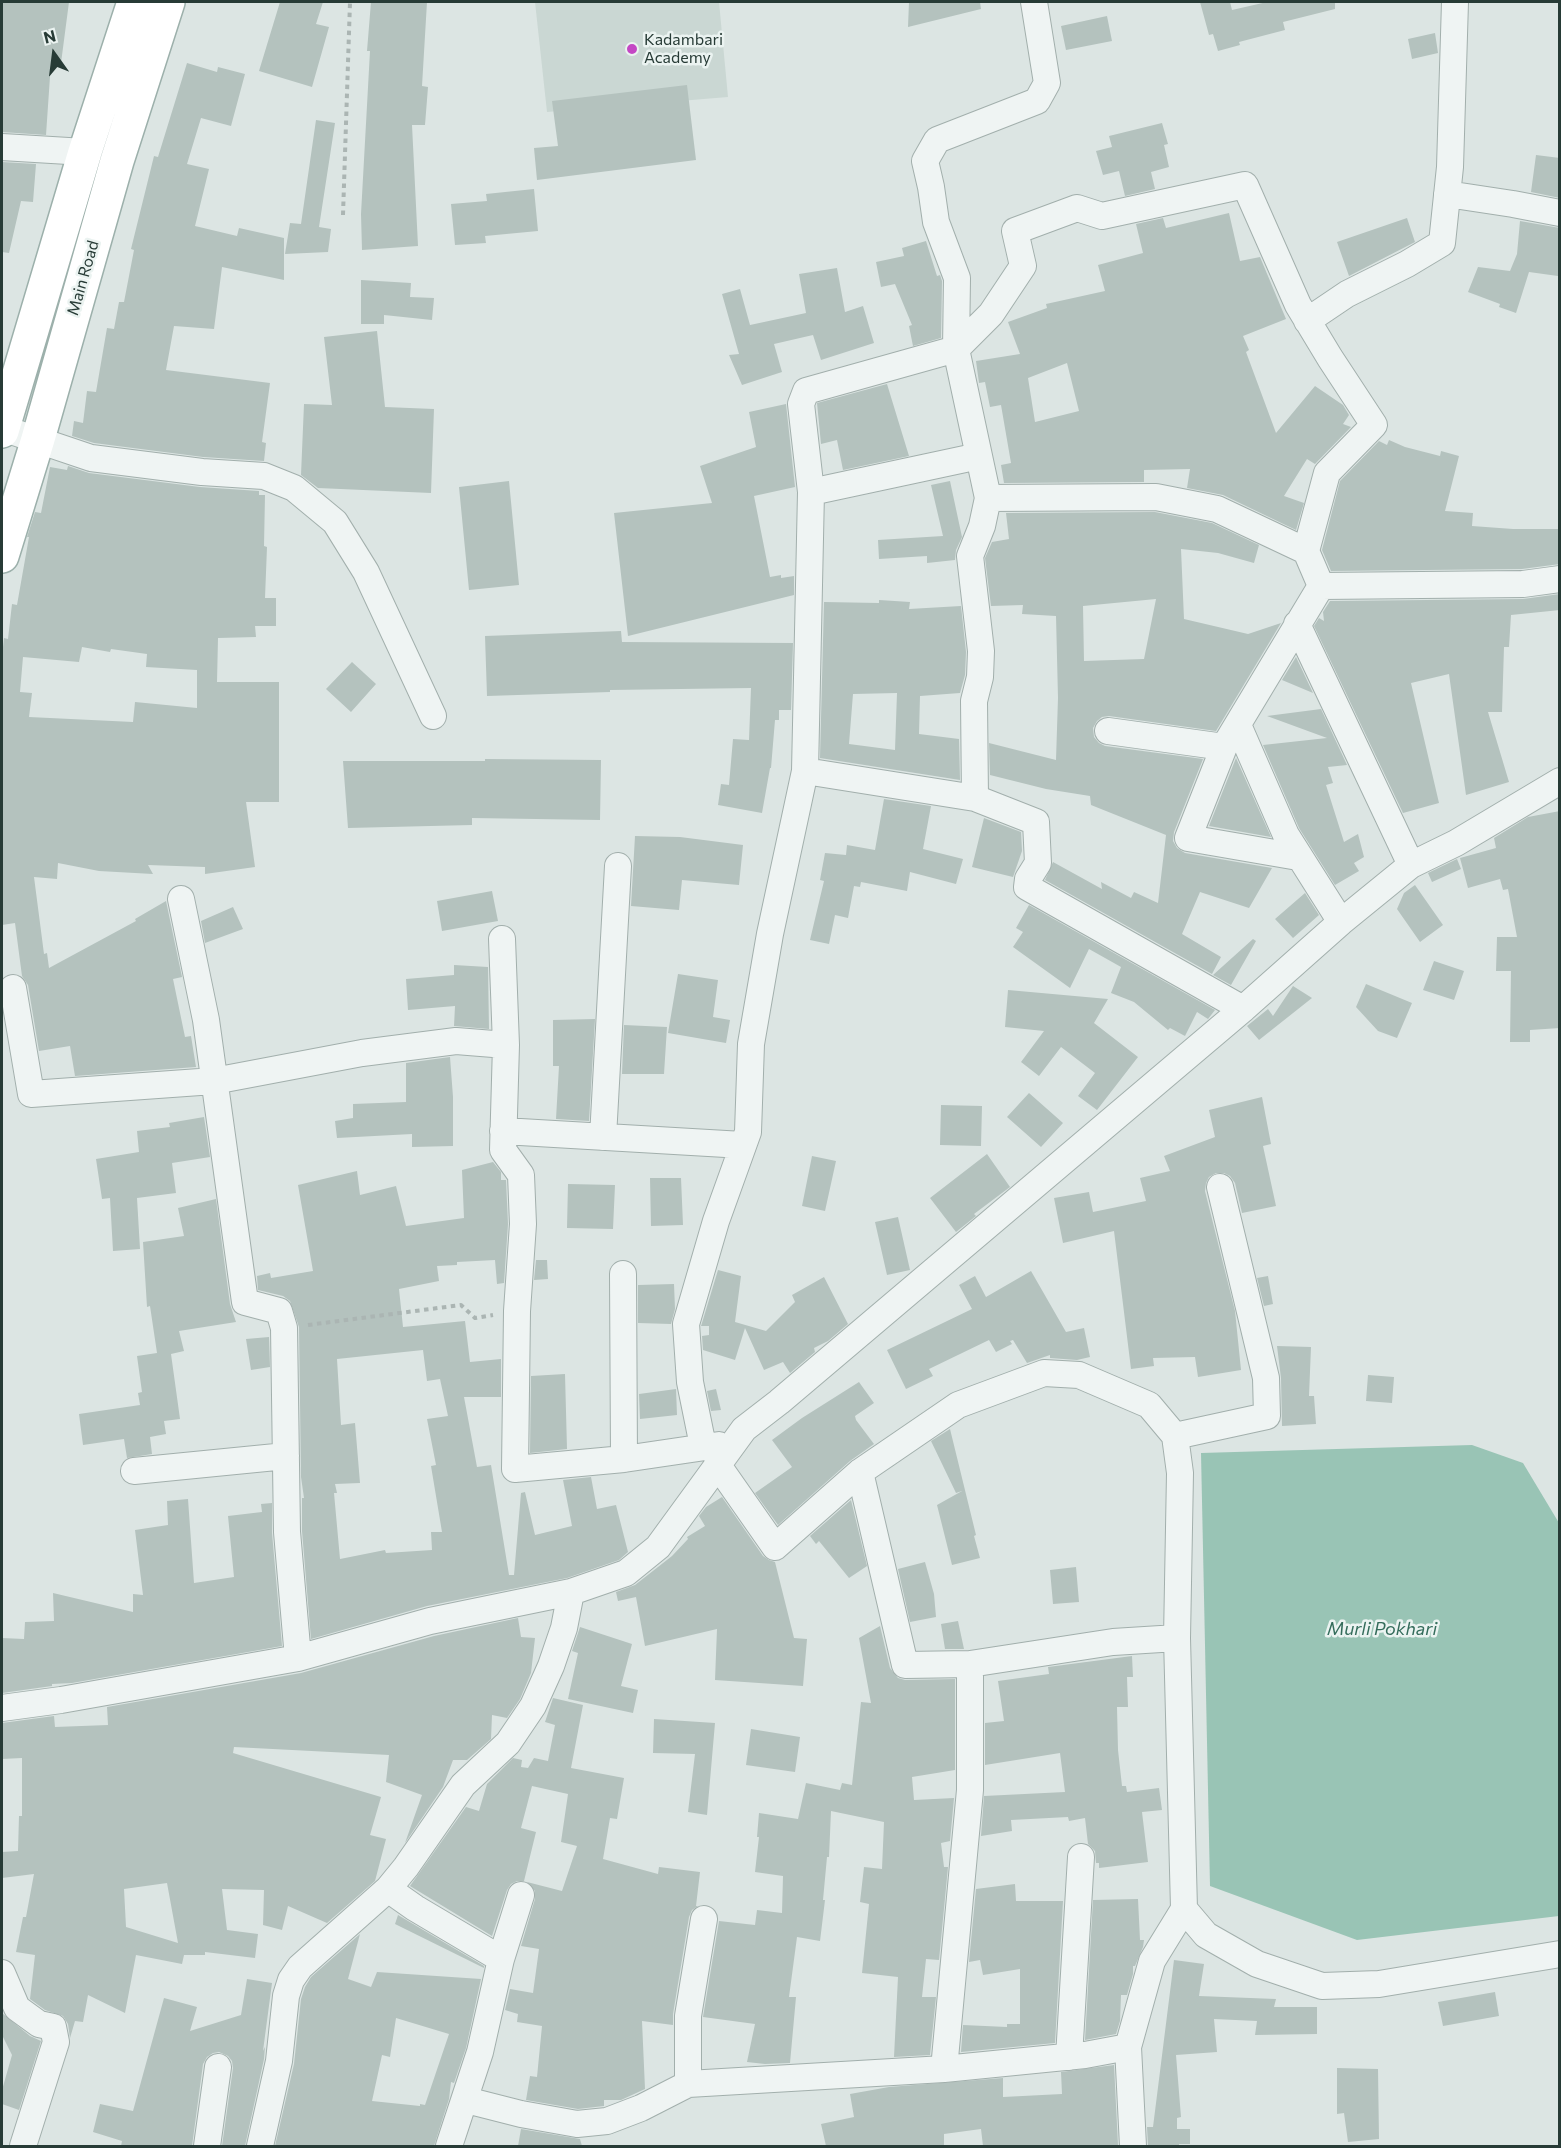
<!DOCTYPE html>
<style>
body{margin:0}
#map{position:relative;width:1561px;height:2148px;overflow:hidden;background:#dce5e3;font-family:Commissioner,sans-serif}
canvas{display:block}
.frame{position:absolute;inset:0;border:3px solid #273b36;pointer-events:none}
.north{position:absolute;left:24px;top:24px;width:60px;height:60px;-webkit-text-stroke:4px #ebf3f1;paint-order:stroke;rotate:346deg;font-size:16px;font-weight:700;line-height:24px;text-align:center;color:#273b36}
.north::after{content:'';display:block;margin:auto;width:21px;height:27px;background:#273b36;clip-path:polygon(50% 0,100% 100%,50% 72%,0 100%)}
</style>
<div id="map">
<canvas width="1561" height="2148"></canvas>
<div class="frame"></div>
<div class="north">N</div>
</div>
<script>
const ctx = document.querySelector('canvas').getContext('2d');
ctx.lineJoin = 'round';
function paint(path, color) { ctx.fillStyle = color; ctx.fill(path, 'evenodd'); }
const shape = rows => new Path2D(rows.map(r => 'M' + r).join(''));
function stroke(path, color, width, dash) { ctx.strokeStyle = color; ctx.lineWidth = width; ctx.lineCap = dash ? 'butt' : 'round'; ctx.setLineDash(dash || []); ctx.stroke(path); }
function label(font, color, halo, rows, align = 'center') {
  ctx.font = font + ' Commissioner,sans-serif'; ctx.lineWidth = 5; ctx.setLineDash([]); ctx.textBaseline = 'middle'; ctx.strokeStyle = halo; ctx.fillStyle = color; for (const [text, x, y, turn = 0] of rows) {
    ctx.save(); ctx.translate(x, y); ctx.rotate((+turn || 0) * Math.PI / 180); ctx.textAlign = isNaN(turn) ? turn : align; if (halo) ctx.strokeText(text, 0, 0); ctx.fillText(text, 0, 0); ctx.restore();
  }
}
const built = shape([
 [535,2,719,2,728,97,547,112]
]);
const water = shape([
 [1472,1445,1523,1463,1559,1523,1559,1916,1357,1940,1210,1886,1201,1453]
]);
const building = shape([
 [2,2,69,2,61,63,51,62,46,135,2,132],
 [280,2,323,2,316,24,329,27,312,87,259,71],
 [371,2,427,2,422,86,428,87,425,125,412,125,418,246,362,250,361,214,370,51,367,51],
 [909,2,980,2,981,9,908,27],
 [1200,2,1230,2,1232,10,1267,2,1335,2,1335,9,1283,22,1285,30,1239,42,1240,45,1218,51,1213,34,1209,35],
 [1107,16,1112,41,1066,50,1061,26],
 [1435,33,1438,53,1412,59,1408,39],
 [187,63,217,72,218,67,245,74,231,126,201,118,187,164,209,169,195,226,237,236,239,228,284,238,284,280,222,267,214,329,174,326,166,370,270,383,262,442,266,443,264,461,203,457,94,443,72,436,74,421,83,423,87,391,96,392,107,328,114,329,119,302,124,302,134,250,131,249,154,156,158,157],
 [687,85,696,160,537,180,534,148,558,146,552,101],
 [316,120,335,123,319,227,331,229,328,252,285,254,290,223,301,224],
 [1162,123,1168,144,1164,145,1169,167,1151,172,1155,189,1125,196,1119,171,1103,175,1096,151,1112,147,1109,136],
 [1536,155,1560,158,1560,198,1531,192],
 [2,162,36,164,33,202,21,201,9,253,2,252],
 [534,189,538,231,485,236,486,243,455,245,451,204,487,201,486,194],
 [1229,213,1240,261,1260,257,1286,319,1243,336,1249,350,1246,352,1276,433,1315,386,1343,405,1349,415,1343,424,1351,427,1315,464,1307,459,1284,496,1304,503,1296,530,1223,495,1187,488,1190,469,1144,470,1144,482,1004,483,1001,465,1011,463,1001,405,990,407,985,382,979,383,976,361,1020,354,1008,322,1047,308,1046,304,1105,291,1098,265,1143,253,1136,224,1163,218,1166,228],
 [1067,363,1079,411,1035,422,1028,378],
 [1407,218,1415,242,1349,276,1337,242],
 [1520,221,1560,228,1560,265,1558,276,1529,272,1516,313,1499,307,1500,304,1468,292,1478,267,1510,271,1517,254],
 [926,241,937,276,940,275,942,281,941,338,913,346,909,326,912,325,895,284,881,287,876,262,904,256,902,248],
 [837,268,845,312,863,306,874,343,821,360,813,335,774,344,782,372,742,385,729,355,739,354,722,294,740,289,750,325,806,313,799,274],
 [361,280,411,283,410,297,434,298,432,320,384,315,384,324,361,324],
 [377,331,385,407,434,409,431,493,318,488,301,475,304,404,332,405,324,337],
 [887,384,909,456,843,470,837,440,821,444,817,403],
 [786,404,795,487,754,496,770,577,781,575,781,578,794,576,794,595,628,636,614,513,712,503,700,466,756,447,749,412],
 [1389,440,1405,447,1440,456,1441,451,1459,456,1445,511,1473,513,1472,526,1513,529,1560,529,1560,564,1522,569,1331,571,1322,550,1340,481,1379,441,1387,445],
 [68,466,89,473,200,487,259,491,259,495,265,495,264,546,267,547,265,598,276,598,276,626,255,626,256,637,218,638,217,682,279,682,279,802,246,802,255,867,205,874,205,867,148,865,153,874,99,871,58,863,57,879,34,877,44,954,47,953,49,968,136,921,135,919,166,901,182,977,173,979,185,1037,191,1036,196,1067,75,1076,70,1046,39,1051,28,985,22,976,15,923,2,925,2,656,4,638,8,639,12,604,17,605,29,537,27,537,35,512,41,513,50,467,67,470],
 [82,647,110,652,111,649,147,654,146,667,197,670,197,708,135,702,133,722,29,717,32,693,20,692,23,657,79,662],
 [509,481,519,585,469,590,459,487],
 [950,481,962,537,956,550,955,560,927,563,927,556,879,559,878,540,943,536,931,485],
 [1155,512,1212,523,1259,545,1254,563,1218,553,1181,549,1184,619,1248,634,1281,623,1216,731,1109,716,1102,717,1097,721,1093,728,1094,737,1099,743,1105,746,1203,759,1174,832,1173,841,1177,848,1185,853,1272,868,1249,908,1200,892,1182,934,1221,957,1212,974,1045,880,1053,862,1102,889,1101,882,1131,898,1134,892,1158,903,1166,835,1091,805,1090,796,1046,789,990,775,989,743,1056,760,1058,698,1056,616,1022,614,1023,605,991,606,985,558,992,542,1009,539,1006,513],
 [1156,599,1144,659,1084,661,1083,606],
 [1560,594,1560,610,1511,615,1509,647,1504,647,1502,712,1488,712,1509,782,1466,795,1449,674,1411,683,1439,803,1403,813,1314,626,1319,618,1324,621,1323,612,1330,601,1523,599],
 [879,600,910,602,909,609,961,606,966,652,965,675,960,693,920,696,919,734,959,739,960,780,820,758,824,602,879,603],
 [897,693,895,750,849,744,853,694],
 [621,631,622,642,793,643,791,710,779,710,779,720,775,720,771,768,770,768,762,813,718,805,721,784,729,785,733,739,749,740,751,688,610,690,610,692,487,696,485,636],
 [1296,657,1313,693,1282,680],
 [352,662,376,684,351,712,326,689],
 [1321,709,1347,765,1328,767,1333,783,1326,785,1344,842,1358,834,1364,857,1354,863,1359,871,1335,885,1299,828,1263,745,1327,738,1267,716],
 [1236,758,1271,837,1209,826],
 [485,759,601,760,600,820,472,818,472,825,348,828,343,761,485,761],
 [884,799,931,806,923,849,963,859,956,884,910,872,907,891,861,882,860,887,854,886,848,918,835,915,829,944,810,940,824,881,820,880,825,853,846,855,847,845,875,850],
 [1560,811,1560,1028,1530,1030,1530,1042,1510,1042,1511,971,1496,971,1497,937,1517,937,1508,889,1503,890,1500,879,1468,888,1460,858,1496,848,1494,838,1528,817],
 [984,818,1021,832,1022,851,1013,877,972,867],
 [635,836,680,837,743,845,739,885,682,880,679,910,631,906],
 [1457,859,1461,869,1432,882,1428,873],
 [1415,885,1443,925,1420,942,1397,909,1404,893],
 [492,891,498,921,442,931,437,901],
 [1305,893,1319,915,1293,938,1275,919],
 [1029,905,1215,1010,1208,1019,1197,1012,1185,1036,1170,1028,1168,1030,1134,1002,1111,993,1121,967,1089,949,1070,988,1013,947,1023,932,1016,928],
 [233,907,243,929,205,943,201,921],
 [1253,939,1256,941,1231,985,1213,975],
 [1434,961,1464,971,1454,1000,1423,990],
 [454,965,488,967,489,1029,454,1026,455,1006,408,1010,406,979,454,975],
 [678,974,718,980,713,1017,730,1020,726,1043,668,1033],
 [1366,984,1412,1003,1397,1038,1378,1031,1356,1007],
 [1293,986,1312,998,1259,1040,1247,1026,1268,1009,1273,1016],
 [1008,990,1108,999,1094,1023,1138,1057,1097,1110,1078,1096,1095,1073,1061,1047,1039,1076,1021,1062,1044,1031,1005,1027],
 [595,1019,589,1121,556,1119,559,1066,553,1066,553,1020],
 [624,1025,667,1027,664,1074,622,1074],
 [450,1057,453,1097,453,1146,412,1147,412,1134,337,1138,335,1121,353,1118,353,1104,406,1102,406,1063],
 [1029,1093,1063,1123,1041,1147,1007,1117],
 [1262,1097,1271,1144,1263,1146,1276,1206,1242,1213,1235,1183,1230,1176,1224,1173,1216,1173,1209,1177,1206,1183,1205,1191,1235,1311,1241,1370,1198,1377,1195,1357,1153,1358,1154,1366,1131,1369,1114,1231,1063,1243,1054,1198,1089,1192,1093,1212,1146,1201,1140,1178,1170,1171,1164,1156,1215,1137,1209,1110],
 [941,1105,982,1106,981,1146,940,1145],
 [204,1117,210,1157,172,1163,176,1193,137,1198,140,1249,113,1251,110,1198,102,1199,96,1159,139,1152,137,1131,170,1127,169,1123],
 [987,1154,1010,1187,974,1214,976,1216,956,1232,930,1198],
 [812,1156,836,1161,825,1211,802,1206],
 [493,1162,501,1172,501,1180,506,1180,508,1224,504,1283,497,1284,495,1260,457,1262,457,1265,437,1266,439,1281,399,1289,403,1327,465,1321,470,1362,501,1359,501,1397,464,1397,477,1467,491,1465,509,1575,514,1575,521,1493,525,1492,535,1535,572,1526,563,1480,591,1477,597,1509,616,1505,628,1552,619,1560,567,1578,427,1606,311,1639,302,1531,302,1498,304,1498,301,1477,299,1327,290,1301,283,1296,258,1290,257,1276,270,1273,271,1278,313,1271,298,1185,357,1171,360,1195,396,1186,406,1226,464,1218,462,1170],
 [423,1350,427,1381,440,1379,448,1416,427,1419,436,1465,431,1466,442,1532,431,1532,432,1550,386,1553,385,1550,340,1559,334,1493,337,1493,335,1484,360,1483,355,1423,341,1425,337,1359],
 [650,1178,681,1178,683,1225,651,1226],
 [568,1184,615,1185,613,1229,567,1228],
 [216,1199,230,1304,236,1322,179,1331,184,1351,171,1354,180,1419,164,1421,166,1434,150,1437,152,1454,127,1458,124,1439,83,1445,79,1414,140,1405,138,1393,142,1392,137,1356,157,1353,150,1306,147,1307,143,1242,184,1236,178,1208],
 [898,1217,910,1270,887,1275,875,1222],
 [536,1260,547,1260,548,1279,534,1280],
 [718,1270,741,1276,735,1322,766,1331,795,1302,792,1295,824,1277,848,1324,828,1341,814,1348,815,1352,790,1373,783,1362,764,1370,745,1328,735,1360,703,1350,702,1336,709,1335,709,1326,701,1326,702,1323],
 [1031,1271,1066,1332,1084,1328,1090,1357,1077,1360,1050,1358,1050,1355,1027,1363,1013,1340,1010,1341,1012,1344,996,1352,989,1340,929,1369,933,1376,906,1389,887,1350,972,1309,959,1285,975,1276,986,1297],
 [1268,1276,1273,1304,1264,1306,1257,1278],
 [674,1284,675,1309,671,1324,638,1323,638,1285],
 [269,1337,270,1367,251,1370,246,1339],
 [1277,1346,1311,1347,1309,1396,1314,1396,1316,1424,1282,1426,1281,1378],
 [565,1374,567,1449,530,1453,531,1376],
 [1368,1375,1394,1377,1392,1403,1366,1401],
 [859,1382,874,1403,855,1416,856,1420,874,1444,850,1461,778,1525,755,1493,792,1467,772,1440,802,1418],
 [676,1389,677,1415,640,1419,639,1394],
 [716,1389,721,1410,711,1411,707,1391],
 [950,1429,976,1535,974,1536,980,1558,952,1565,937,1505,962,1491,956,1493,931,1441],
 [722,1497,763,1556,769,1560,775,1562,794,1638,807,1639,803,1686,715,1680,717,1629,645,1646,636,1597,618,1601,616,1592,635,1585,672,1556,688,1539,687,1537,705,1526,699,1516,706,1507],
 [188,1499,194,1583,234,1577,228,1516,262,1512,261,1504,272,1503,272,1533,282,1646,72,1683,52,1684,52,1686,2,1693,2,1638,24,1639,25,1622,54,1621,53,1593,133,1612,133,1594,143,1595,135,1530,168,1525,167,1501],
 [851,1500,867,1566,849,1578,819,1541,816,1544,810,1536],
 [925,1562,934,1594,936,1617,910,1622,898,1569],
 [1076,1567,1079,1602,1053,1604,1050,1570],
 [518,1618,521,1637,535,1638,531,1673,520,1699,507,1718,492,1715,491,1739,467,1760,453,1760,443,1787,405,1843,422,1795,386,1782,389,1755,234,1747,233,1753,381,1797,370,1835,386,1839,375,1881,327,1923,288,1906,282,1930,263,1925,264,1890,222,1889,227,1930,258,1934,255,1958,205,1952,205,1955,184,1955,182,1964,136,1955,125,2013,88,1995,83,2022,75,2021,70,2038,68,2024,63,2016,45,2010,30,1999,35,1955,16,1952,23,1917,26,1917,34,1874,2,1878,2,1852,18,1851,19,1816,22,1816,22,1758,2,1759,2,1723,54,1716,55,1727,108,1725,107,1707,301,1673,434,1636],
 [167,1883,178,1943,126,1927,124,1889],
 [958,1621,964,1649,945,1649,941,1624],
 [880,1626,890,1668,898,1678,905,1680,955,1679,955,1770,912,1777,914,1800,954,1798,950,1841,941,1843,944,1867,948,1867,939,1960,926,1959,922,1997,936,1997,930,2055,894,2057,898,1977,862,1973,869,1904,860,1902,864,1867,882,1869,884,1822,831,1811,829,1857,827,1857,823,1900,825,1900,820,1941,797,1937,789,1997,796,1997,790,2063,765,2064,747,2062,755,2024,703,2017,719,1921,755,1925,757,1910,782,1913,783,1876,755,1872,759,1837,757,1837,759,1813,798,1819,806,1783,840,1790,842,1783,852,1785,861,1702,871,1703,859,1638],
 [580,1627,632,1644,621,1686,638,1690,633,1713,568,1699,578,1653,572,1651],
 [1132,1656,1133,1677,1127,1677,1128,1707,1117,1707,1118,1750,1122,1786,1126,1786,1127,1792,1159,1788,1162,1810,1142,1812,1148,1862,1099,1868,1099,1863,1096,1863,1095,1851,1088,1844,1085,1818,1069,1821,1068,1817,1011,1820,1012,1831,981,1836,984,1796,1065,1792,1060,1753,985,1765,985,1723,1004,1721,998,1681,1049,1674,1048,1667],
 [553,1698,583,1705,571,1768,624,1778,617,1819,610,1818,603,1859,658,1874,659,1867,700,1872,696,1906,698,1906,692,1910,689,1917,673,2014,673,2025,642,2021,645,2089,621,2100,604,2100,604,2106,578,2109,526,2100,530,2076,537,2077,542,2026,517,2022,518,2014,505,2010,510,1989,533,1993,539,1949,521,1946,535,1899,535,1891,527,1882,562,1891,577,1846,561,1842,568,1794,532,1786,521,1828,536,1832,524,1881,517,1881,511,1884,507,1890,492,1936,410,1886,466,1807,479,1811,487,1784,513,1758,522,1760,521,1767,528,1768,534,1758,548,1761,555,1725,545,1722],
 [654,1719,715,1723,707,1815,688,1812,695,1754,653,1753],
 [751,1729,800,1737,795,1772,746,1765],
 [1015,1884,1016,1901,1063,1901,1055,2043,961,2052,963,2025,1007,2027,1007,2024,1020,2024,1020,1969,983,1975,980,1960,969,1962,976,1889],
 [1138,1899,1140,1940,1144,1940,1143,1947,1135,1966,1133,1966,1133,1974,1127,1995,1121,1995,1120,2021,1116,2034,1085,2040,1093,1900],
 [398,1915,484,1966,484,1968,395,1924],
 [360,1934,348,1979,371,1987,377,1972,481,1979,466,2048,454,2083,451,2082,449,2099,434,2146,275,2146,294,2064,301,1999,305,1987,311,1977],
 [396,2018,449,2034,425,2105,420,2104,420,2106,372,2101,382,2055,390,2057],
 [1174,1960,1204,1964,1199,1996,1276,1999,1274,2007,1317,2007,1317,2034,1255,2035,1257,2021,1214,2019,1217,2052,1176,2055,1181,2117,1177,2118,1177,2129,1190,2129,1190,2144,1179,2144,1179,2146,1148,2146,1147,2127,1153,2127],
 [247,1979,272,1983,263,2051,265,2047,264,2059,245,2146,222,2146,233,2068,232,2061,228,2056,219,2052,213,2053,207,2057,203,2064,192,2146,121,2146,122,2141,93,2132,100,2104,133,2111,164,1998,197,2007,190,2031,241,2015],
 [1495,1992,1499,2016,1443,2026,1438,2002],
 [2,2013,30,2036,41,2041,19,2110,2,2104,2,2090,12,2055,2,2035],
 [1114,2065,1118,2145,983,2146,981,2129,944,2134,944,2146,826,2146,821,2124,854,2117,850,2094,889,2087,1003,2078,1003,2097,1062,2094,1061,2072],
 [1337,2068,1378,2069,1379,2139,1348,2142,1344,2113,1337,2114],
 [521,2129,580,2139,582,2146,518,2146]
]);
const path = shape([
 [343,215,350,2],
 [308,1325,461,1305,475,1318,493,1315]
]);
const minor = shape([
 [2,147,85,152],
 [1447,194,1513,204,1560,213],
 [1307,321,1347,294,1407,264,1442,243,1450,167,1455,2],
 [2,428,91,458,202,472,264,476,294,488,335,522,366,572,433,716],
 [811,492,979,456],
 [988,498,1156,497,1217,509,1306,551],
 [1321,586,1523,584,1560,579],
 [1297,624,1411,865],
 [1238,725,1286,835,1341,922],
 [1108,731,1224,747],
 [805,771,975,798,1036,822,1038,863,1028,879,1027,887,1243,1009],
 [975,798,974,701,980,677,981,651,970,556,982,526,988,498,956,349,957,278,936,222,931,187,925,161,937,140,1037,101,1047,83,1034,2],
 [181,899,206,1020,245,1302,279,1311,284,1328,287,1532,298,1658],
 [502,939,506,1045],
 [13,988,31,1094,214,1081,362,1053,456,1041,506,1045,503,1150,521,1175,523,1224,517,1311,515,1469,624,1459,719,1445],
 [503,1131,743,1145],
 [603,1137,618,866],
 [623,1274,624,1459],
 [1175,1436,1267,1416,1266,1378,1220,1187],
 [703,1446,690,1382,686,1324,716,1221,748,1132,751,1044,770,934,805,771,811,492,801,404,806,391,956,349,991,314,1023,266,1015,231,1077,208,1102,216,1245,185,1298,305,1330,358,1374,425,1327,473,1306,551,1321,586,1224,747,1188,838,1298,857],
 [717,1464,775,1547,860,1472,958,1405,1044,1373,1079,1375,1149,1405,1175,1436,1180,1473,1177,1638,1184,1909,1206,1935,1257,1964,1322,1986,1379,1984,1560,1954],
 [134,1471,286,1456],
 [860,1472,905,1665,970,1664,1113,1642,1177,1638],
 [2,1708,61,1700,298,1658,430,1621,571,1592,626,1573,658,1547,744,1429,779,1402,1243,1009,1341,922,1411,865,1456,843,1560,781],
 [388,1889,415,1908,501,1959],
 [2,1973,17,2008,39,2024,53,2027,56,2042,23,2146],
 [1128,2047,1133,2146],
 [1069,2057,1081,1857],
 [944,2069,970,1790,970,1664],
 [688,2084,688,2016,704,1919],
 [466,2100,521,2114,577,2124,607,2121,641,2108,688,2084,944,2069,1085,2055,1128,2047,1152,1961,1184,1909],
 [207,2146,218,2067],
 [260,2146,279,2061,286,1996,291,1980,300,1967,388,1889,406,1867,463,1785,508,1743,533,1706,551,1666,564,1628,571,1592],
 [449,2146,480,2052,501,1959,521,1895]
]);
const primary = shape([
 [2,431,85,152,134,2],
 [2,556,38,439,117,161,168,2]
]);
const markers = [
 [632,49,6,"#c447c4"]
];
const poiNames = [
 ["Kadambari",644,40],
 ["Academy",644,58]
];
const streetNames = [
 ["Main Road",83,278,-74]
];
const waterNames = [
 ["Murli Pokhari",1382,1629]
];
paint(built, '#cad7d3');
paint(water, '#99c4b5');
paint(building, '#b4c2be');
stroke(minor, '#a2afac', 28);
stroke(primary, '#9cb0ab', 36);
stroke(path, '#abb5b3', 4, [4.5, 4.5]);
stroke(minor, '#eff4f3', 26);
stroke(primary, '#fff', 33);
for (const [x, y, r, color] of markers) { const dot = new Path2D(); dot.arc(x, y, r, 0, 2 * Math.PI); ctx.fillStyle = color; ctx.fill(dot); stroke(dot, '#ebf3f1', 2); }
label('16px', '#273b36', '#ebf3f1', poiNames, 'left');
label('16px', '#273b36', '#ebf3f1', streetNames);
label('italic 18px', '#346c5b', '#ebf3f1', waterNames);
</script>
